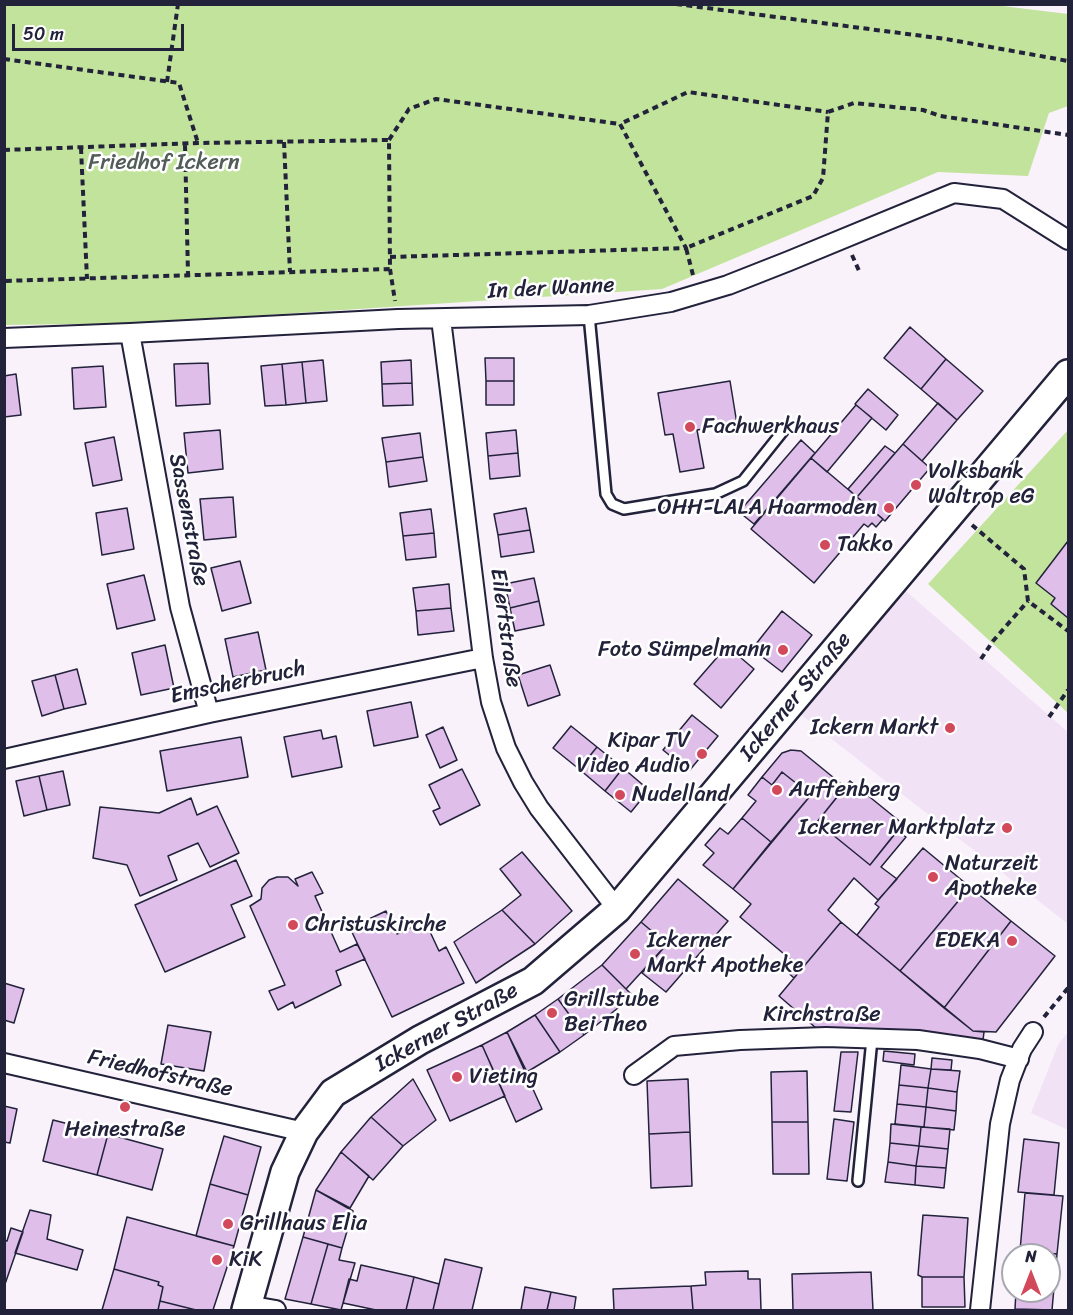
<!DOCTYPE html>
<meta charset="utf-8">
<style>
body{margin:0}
#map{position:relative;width:1073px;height:1315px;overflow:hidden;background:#f9f2fb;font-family:Sriracha,sans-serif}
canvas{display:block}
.frame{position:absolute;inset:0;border:6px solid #22223b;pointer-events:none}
.north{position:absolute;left:1001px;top:1243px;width:60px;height:60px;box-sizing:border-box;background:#fff;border:2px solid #a7a7b1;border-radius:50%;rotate:0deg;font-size:16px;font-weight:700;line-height:24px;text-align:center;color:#22223b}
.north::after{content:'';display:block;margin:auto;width:21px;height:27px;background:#d1495b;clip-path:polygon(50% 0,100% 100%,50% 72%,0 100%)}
.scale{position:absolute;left:12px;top:24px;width:172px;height:27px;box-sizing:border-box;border:3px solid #22223b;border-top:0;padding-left:8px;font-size:18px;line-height:21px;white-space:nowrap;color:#22223b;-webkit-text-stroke:4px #fff;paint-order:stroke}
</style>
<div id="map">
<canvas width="1073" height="1315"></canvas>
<div class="frame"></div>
<div class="north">N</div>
<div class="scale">50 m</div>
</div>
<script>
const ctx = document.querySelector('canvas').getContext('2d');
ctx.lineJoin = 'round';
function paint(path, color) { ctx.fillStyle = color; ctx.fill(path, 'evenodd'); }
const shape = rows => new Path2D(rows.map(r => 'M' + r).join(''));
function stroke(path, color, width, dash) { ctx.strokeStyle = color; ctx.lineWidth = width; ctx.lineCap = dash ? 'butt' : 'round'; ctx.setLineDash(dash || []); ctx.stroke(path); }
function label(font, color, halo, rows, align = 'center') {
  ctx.font = font + ' Sriracha,sans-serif'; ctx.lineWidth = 5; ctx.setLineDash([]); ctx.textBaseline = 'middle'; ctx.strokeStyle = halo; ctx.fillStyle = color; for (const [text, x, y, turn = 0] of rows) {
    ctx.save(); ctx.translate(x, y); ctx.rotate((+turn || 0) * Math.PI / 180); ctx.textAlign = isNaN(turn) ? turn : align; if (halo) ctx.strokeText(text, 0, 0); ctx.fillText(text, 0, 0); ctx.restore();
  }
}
const built = shape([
 [900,586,1068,732,1068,924,796,711],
 [1068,1032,1068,1130,1031,1113,1058,1045]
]);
const green = shape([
 [4,5,994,5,1068,14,1068,106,1049,113,1028,176,938,172,662,289,145,323,5,325],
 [1068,430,1068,713,928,584]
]);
const building = shape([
 [910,327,946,359,921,389,884,358,910,327],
 [485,358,514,358,514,381,486,381,485,358],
 [946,359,983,391,957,420,921,389,946,359],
 [323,360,327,401,306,403,302,362,323,360],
 [411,360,412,383,382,384,381,362,411,360],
 [302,362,306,403,286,405,282,364,302,362],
 [208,363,210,404,176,406,174,364,208,363],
 [282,364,286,405,265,406,261,366,282,364],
 [103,366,106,407,74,409,72,368,103,366],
 [16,374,21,415,4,417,4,376,16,374],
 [486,381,514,381,514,405,486,405,486,381],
 [730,381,737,424,697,430,704,468,680,472,673,434,665,435,658,393,730,381],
 [412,383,413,405,383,406,382,384,412,383],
 [868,389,898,415,886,430,855,404,868,389],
 [938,403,957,420,922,461,903,444,938,403],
 [856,405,872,418,827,472,811,458,856,405],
 [220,430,223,469,188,473,184,433,220,430],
 [516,430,518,453,488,456,486,433,516,430],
 [420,433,423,457,386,462,382,438,420,433],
 [114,437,122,480,93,486,85,443,114,437],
 [801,440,815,453,754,524,739,512,801,440],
 [903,444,930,468,885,521,857,497,903,444],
 [885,446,895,453,857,497,848,489,885,446],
 [518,453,520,476,490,479,488,456,518,453],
 [423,457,427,481,389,487,386,462,423,457],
 [811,458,883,519,876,527,872,523,868,527,864,524,814,583,751,529,811,458],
 [233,497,236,537,204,540,200,499,233,497],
 [127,508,134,549,102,555,96,513,127,508],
 [526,508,530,530,498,535,494,514,526,508],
 [431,509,434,533,403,536,400,513,431,509],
 [530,530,534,552,501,557,498,535,530,530],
 [434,533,436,557,406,560,403,536,434,533],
 [1068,541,1068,618,1051,604,1055,598,1036,583,1068,541],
 [240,561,251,603,222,611,211,568,240,561],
 [144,575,155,620,117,629,107,584,144,575],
 [534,578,539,601,510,608,505,584,534,578],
 [449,584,451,608,416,611,413,588,449,584],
 [539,601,544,625,515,631,510,608,539,601],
 [451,608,454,631,418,635,416,611,451,608],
 [782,611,812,635,782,672,752,649,782,611],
 [258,632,266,670,233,677,225,639,258,632],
 [165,645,174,688,141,695,132,653,165,645],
 [727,646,754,669,721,708,694,684,727,646],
 [550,665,560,695,528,706,518,675,550,665],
 [77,669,86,704,64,709,55,675,77,669],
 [55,675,64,709,42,716,32,681,55,675],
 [411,702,418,737,374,746,367,711,411,702],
 [692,715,718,736,689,771,663,750,692,715],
 [571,726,597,747,579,769,553,748,571,726],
 [443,727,457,760,440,768,426,735,443,727],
 [321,730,323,739,336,736,342,767,292,777,284,737,321,730],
 [241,737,248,777,167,791,160,751,241,737],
 [597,747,623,768,605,791,579,769,597,747],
 [791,750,801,751,845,787,817,822,870,865,897,831,906,837,881,867,897,879,878,900,854,878,828,910,841,922,794,978,782,967,790,959,740,917,751,904,733,889,811,795,782,772,772,785,762,777,782,753,791,750],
 [623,768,649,790,631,812,605,791,623,768],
 [462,769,480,805,440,825,433,811,440,808,429,785,462,769],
 [63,771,70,805,47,810,39,776,63,771],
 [782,772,811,795,771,842,742,818,756,801,748,795,762,777,772,785,782,772],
 [39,776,47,810,24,816,16,781,39,776],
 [850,781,903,824,870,865,817,822,850,781],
 [191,798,197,815,217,806,239,853,210,867,198,843,168,856,177,880,140,896,127,865,93,858,100,807,159,813,191,798],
 [742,818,771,842,733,889,703,865,714,853,705,845,720,828,728,834,742,818],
 [923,848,970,887,900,971,857,935,879,907,875,904,923,848],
 [522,852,572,911,535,944,502,910,521,895,500,869,522,852],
 [236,860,252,896,231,905,245,937,165,972,135,905,236,860],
 [312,872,323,893,315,896,340,952,357,944,365,959,336,971,341,985,295,1008,293,1002,278,1010,269,991,285,985,250,906,261,899,262,888,269,880,277,877,288,877,298,886,295,879,312,872],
 [678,879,728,921,666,992,642,973,667,944,641,922,678,879],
 [970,887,1011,921,944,1008,900,971,970,887],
 [502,910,535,944,476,983,454,942,502,910],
 [386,911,397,934,425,921,439,951,446,947,464,983,392,1017,350,928,386,911],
 [1011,921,1055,956,996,1032,973,1031,944,1008,1011,921],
 [641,922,667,944,626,989,602,965,641,922],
 [841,922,973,1031,984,1032,983,1040,816,1028,779,996,841,922],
 [602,965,633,996,584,1035,558,999,602,965],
 [4,983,24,989,14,1023,4,1020,4,983],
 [558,999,584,1035,560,1052,535,1015,558,999],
 [535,1015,560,1052,527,1072,507,1032,535,1015],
 [168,1025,211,1032,204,1071,161,1064,168,1025],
 [507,1032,542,1109,516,1122,482,1045,507,1032],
 [482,1045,505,1096,450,1121,427,1070,482,1045],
 [884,1051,915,1054,914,1065,883,1061,884,1051],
 [841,1052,858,1052,851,1112,834,1111,841,1052],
 [932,1058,952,1060,951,1070,931,1069,932,1058],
 [901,1065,931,1069,928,1088,899,1085,901,1065],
 [931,1069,960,1071,957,1092,928,1088,931,1069],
 [807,1071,808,1122,772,1122,771,1072,807,1071],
 [413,1079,436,1120,403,1146,371,1117,413,1079],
 [688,1079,690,1132,649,1134,647,1081,688,1079],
 [899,1085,928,1088,926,1107,897,1104,899,1085],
 [928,1088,957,1092,956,1111,926,1107,928,1088],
 [897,1104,926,1107,924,1127,895,1124,897,1104],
 [4,1106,17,1109,10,1143,4,1142,4,1106],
 [926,1107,956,1111,954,1130,924,1127,926,1107],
 [371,1117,403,1146,373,1180,341,1152,371,1117],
 [834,1119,854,1122,847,1181,827,1179,834,1119],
 [53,1120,108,1134,97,1175,43,1161,53,1120],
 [772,1122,808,1122,809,1174,773,1174,772,1122],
 [891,1124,921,1127,919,1146,890,1143,891,1124],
 [921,1127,950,1129,948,1149,919,1146,921,1127],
 [690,1132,692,1186,651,1188,649,1134,690,1132],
 [108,1134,163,1149,152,1190,97,1175,108,1134],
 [224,1136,261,1147,248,1195,210,1184,224,1136],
 [1024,1139,1059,1143,1054,1195,1018,1192,1024,1139],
 [890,1143,919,1146,916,1166,888,1162,890,1143],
 [919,1146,948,1149,946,1168,916,1166,919,1146],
 [341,1152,369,1176,350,1208,316,1190,341,1152],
 [888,1162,916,1166,915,1185,885,1182,888,1162],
 [916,1166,946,1168,944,1188,915,1185,916,1166],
 [210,1184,248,1195,234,1246,196,1236,210,1184],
 [316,1190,353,1211,342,1248,303,1237,316,1190],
 [1025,1193,1063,1196,1057,1254,1020,1251,1025,1193],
 [30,1210,51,1215,47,1239,83,1250,77,1270,15,1253,30,1210],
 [923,1215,968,1218,964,1277,922,1277,918,1275,923,1215],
 [127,1217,234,1246,213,1310,196,1310,160,1301,163,1287,158,1285,159,1282,114,1269,127,1217],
 [11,1228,23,1232,4,1287,4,1240,7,1241,11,1228],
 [303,1237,328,1244,311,1304,285,1299,303,1237],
 [328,1244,342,1248,339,1260,355,1263,341,1310,311,1304,328,1244],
 [1020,1251,1057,1254,1052,1310,1015,1309,1016,1291,1049,1291,1049,1255,1020,1255,1020,1251],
 [445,1259,482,1268,472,1310,433,1310,445,1259],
 [361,1265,414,1277,406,1310,376,1310,343,1303,349,1279,357,1281,361,1265],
 [114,1269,159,1282,158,1285,163,1287,158,1310,102,1310,114,1269],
 [748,1271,748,1279,760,1279,761,1310,693,1310,691,1286,706,1285,705,1272,748,1271],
 [871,1272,873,1310,793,1310,792,1274,871,1272],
 [414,1277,439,1284,433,1310,406,1310,414,1277],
 [922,1277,964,1277,965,1307,922,1307,922,1277],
 [691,1286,693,1310,614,1310,613,1289,691,1286],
 [525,1287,551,1292,547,1310,521,1310,525,1287],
 [551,1292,576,1297,574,1310,547,1310,551,1292],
 [160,1301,196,1310,158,1310,160,1301]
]);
const path = shape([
 [676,4,946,39,1068,61],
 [4,59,179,83,198,143],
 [167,82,178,4],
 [389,140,409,109,436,99,620,124],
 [284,142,290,272],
 [185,145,188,274],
 [81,148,87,279],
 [4,150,198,143,389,140,390,269,4,281],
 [852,255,860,273],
 [390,257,686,248,620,124,688,92,828,112],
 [390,269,395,301],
 [693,275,686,248,813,196,823,178,828,112,854,103,923,110,940,116,1068,135],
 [972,525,1024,569,1028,601,1068,631],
 [981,659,993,641,1028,601],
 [1049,717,1068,690],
 [1044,1017,1068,988]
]);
const service = shape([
 [589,315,606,494,612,504,624,509,715,494,743,481,783,431],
 [858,1181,872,1039]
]);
const minor = shape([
 [441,319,483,658,491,702,506,748,523,782,539,808,617,909],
 [130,333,180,607,209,713],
 [4,338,130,333,398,319,589,315,671,302,728,285,789,261,954,193,1003,199,1068,240],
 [4,759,209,713,483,658],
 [4,1063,304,1132],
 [634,1075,674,1046,740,1040,826,1037,918,1040,980,1049,1019,1059],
 [247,1305,276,1310],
 [980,1310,1000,1124,1010,1080,1022,1049,1033,1032]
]);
const secondary = shape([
 [246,1310,285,1172,304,1132,333,1093,420,1040,533,981,617,909,1068,374]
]);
const markers = [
 [690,427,6,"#d1495b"],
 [916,485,6,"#d1495b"],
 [889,508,6,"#d1495b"],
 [825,545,6,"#d1495b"],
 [783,650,6,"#d1495b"],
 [950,728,6,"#d1495b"],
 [702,754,6,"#d1495b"],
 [777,790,6,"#d1495b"],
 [620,795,6,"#d1495b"],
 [1007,828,6,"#d1495b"],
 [933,877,6,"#d1495b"],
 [293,925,6,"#d1495b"],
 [1012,941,6,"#d1495b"],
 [635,954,6,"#d1495b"],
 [552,1013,6,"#d1495b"],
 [457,1077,6,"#d1495b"],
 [125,1107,6,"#d1495b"],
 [228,1224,6,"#d1495b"],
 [217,1260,6,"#d1495b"]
];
const parkNames = [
 ["Friedhof Ickern",164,163]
];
const streetNames = [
 ["In der Wanne",551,289,-3],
 ["Sassenstraße",188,520,79],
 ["Eilertstraße",505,628,82],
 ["Emscherbruch",238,683,-12],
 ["Ickerner Straße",796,697,-50],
 ["Kirchstraße",822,1015],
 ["Ickerner Straße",447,1028,-29],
 ["Friedhofstraße",160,1074,13]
];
const poiNames = [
 ["Fachwerkhaus",702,427],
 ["Volksbank",928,472],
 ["Waltrop eG",928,497],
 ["OHH-LALA Haarmoden",877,508,"right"],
 ["Takko",837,545],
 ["Foto Sümpelmann",771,650,"right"],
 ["Ickern Markt",938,728,"right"],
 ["Kipar TV",690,741,"right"],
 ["Video Audio",690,766,"right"],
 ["Auffenberg",789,790],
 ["Nudelland",632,795],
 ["Ickerner Marktplatz",995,828,"right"],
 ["Naturzeit",945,864],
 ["Apotheke",945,889],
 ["Christuskirche",305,925],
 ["Ickerner",647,941],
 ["Markt Apotheke",647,966],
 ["EDEKA",1000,941,"right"],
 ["Grillstube",564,1000],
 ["Bei Theo",564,1025],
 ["Vieting",469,1077],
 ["Heinestraße",125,1130,"center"],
 ["Grillhaus Elia",240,1224],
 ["KiK",229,1260]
];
paint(built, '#f1e2f6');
paint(green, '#c2e39b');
paint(building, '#dfbee9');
stroke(building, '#22223b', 1.5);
stroke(service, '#22223b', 14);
stroke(minor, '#22223b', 22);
stroke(secondary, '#22223b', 32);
stroke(path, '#22223b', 4, [6, 4.5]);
stroke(service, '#fff', 9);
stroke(minor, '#fff', 18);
stroke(secondary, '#fff', 27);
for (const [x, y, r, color] of markers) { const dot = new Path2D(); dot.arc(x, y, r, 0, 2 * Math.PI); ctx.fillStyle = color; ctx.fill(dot); stroke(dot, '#fff', 2); }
label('22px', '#525c58', '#fff', parkNames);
label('22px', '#22223b', '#fff', streetNames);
label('22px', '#22223b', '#fff', poiNames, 'left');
</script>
